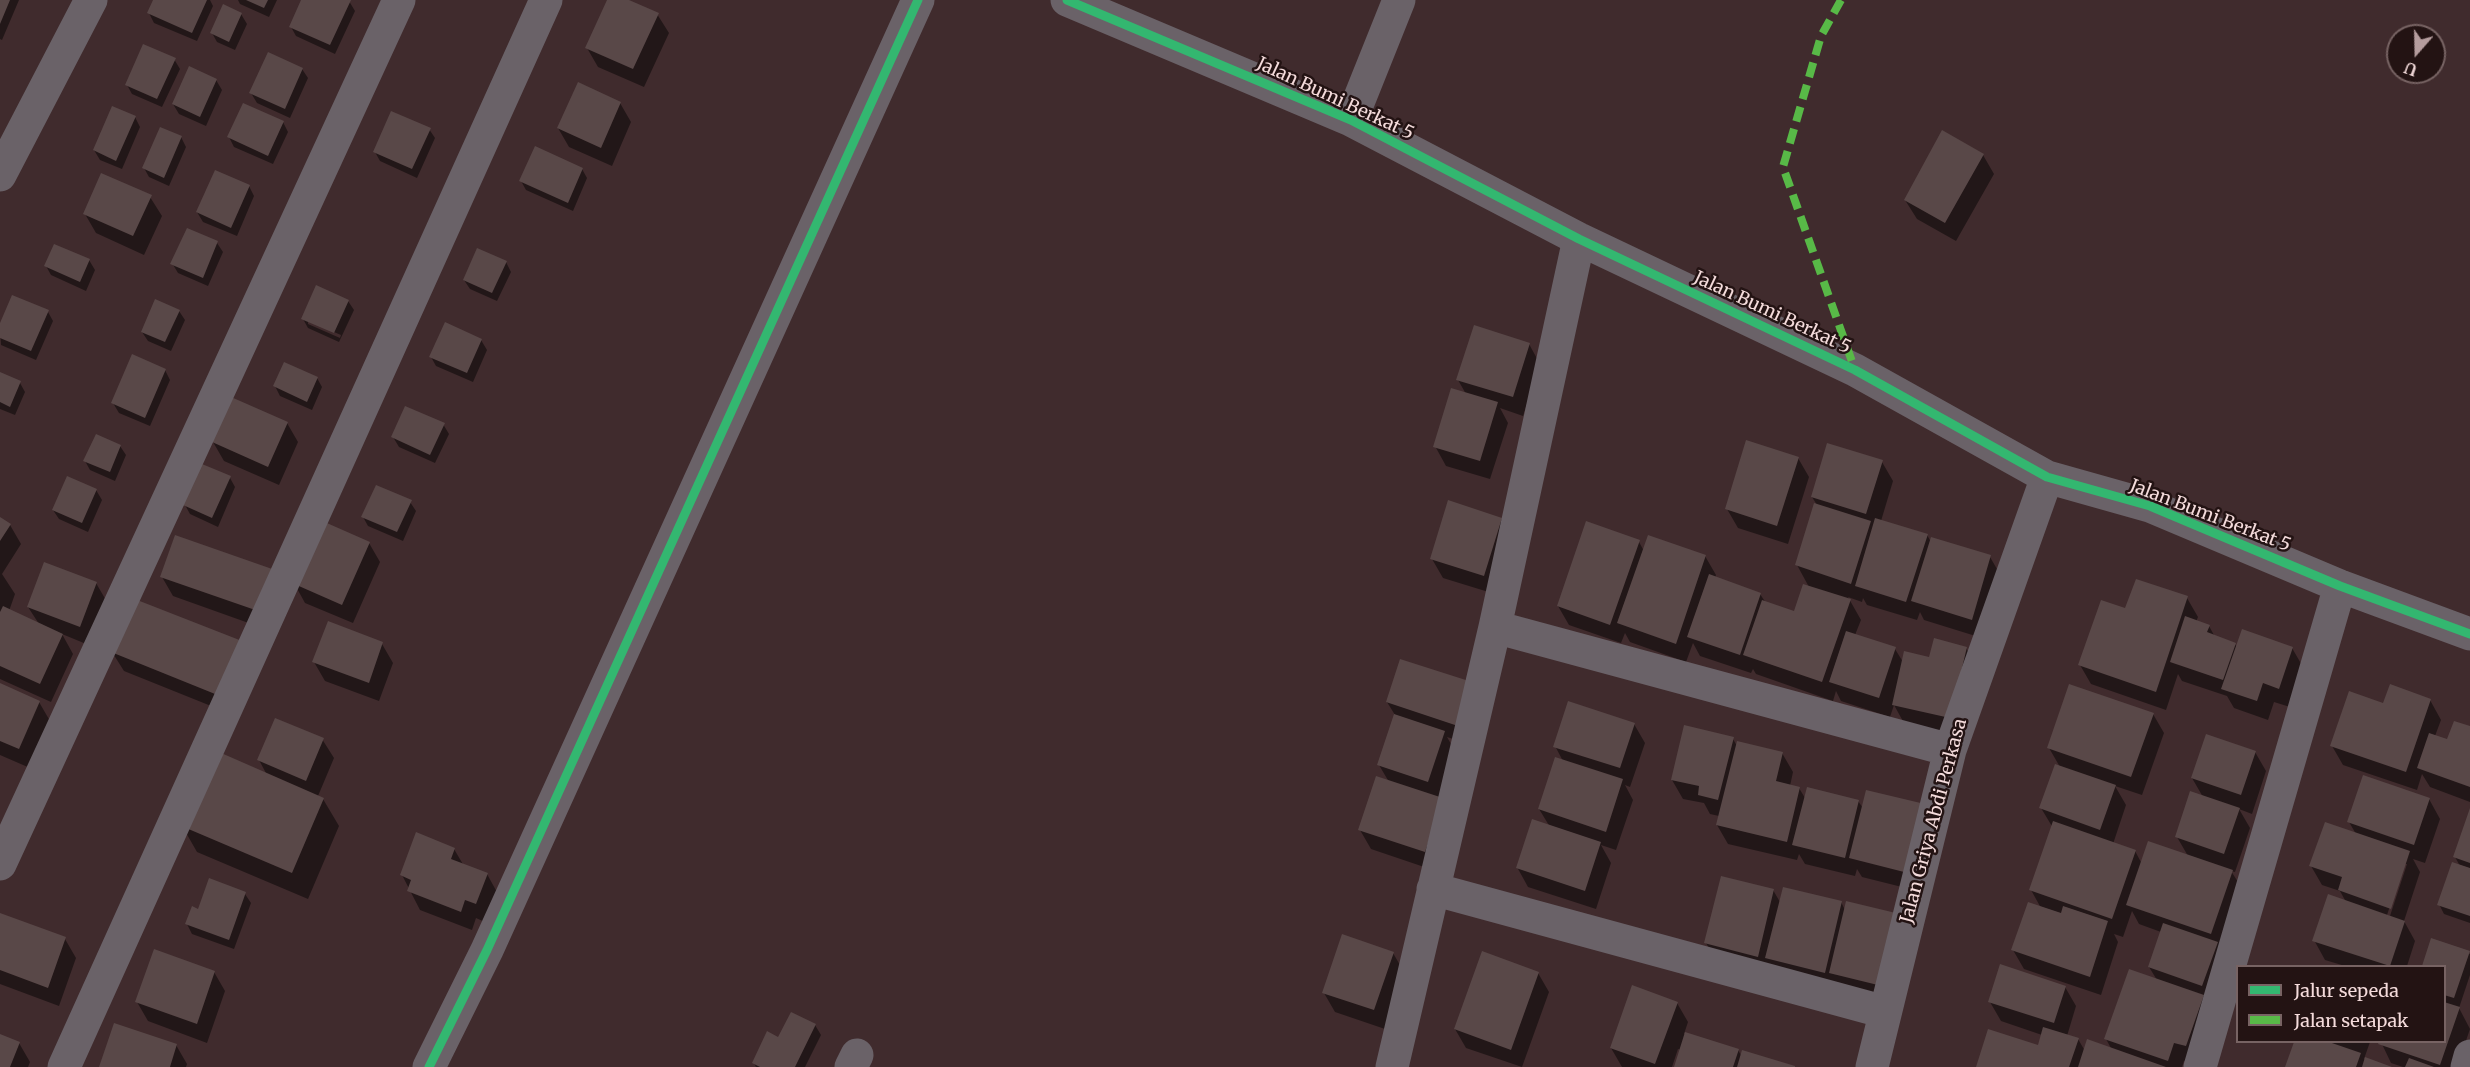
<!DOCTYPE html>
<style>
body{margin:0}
#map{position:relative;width:2470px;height:1067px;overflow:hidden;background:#402b2d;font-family:Merriweather,serif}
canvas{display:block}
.legend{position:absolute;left:2236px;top:965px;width:210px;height:78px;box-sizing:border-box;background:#231313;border:2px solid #776363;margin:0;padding:8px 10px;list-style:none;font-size:18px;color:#f4dbdb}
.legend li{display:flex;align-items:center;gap:12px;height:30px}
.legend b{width:30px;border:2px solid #776363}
.north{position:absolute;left:2386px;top:24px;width:60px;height:60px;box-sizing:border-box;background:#231313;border:2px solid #776363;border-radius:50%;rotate:200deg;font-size:16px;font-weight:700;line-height:24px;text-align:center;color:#f4dbdb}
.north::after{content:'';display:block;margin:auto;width:21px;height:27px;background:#b59d9e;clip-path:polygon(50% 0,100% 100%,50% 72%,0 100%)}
</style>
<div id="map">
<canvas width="2470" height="1067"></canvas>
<ul class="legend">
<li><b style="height:8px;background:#33b770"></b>Jalur sepeda</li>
<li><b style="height:8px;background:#58b947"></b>Jalan setapak</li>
</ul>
<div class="north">U</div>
</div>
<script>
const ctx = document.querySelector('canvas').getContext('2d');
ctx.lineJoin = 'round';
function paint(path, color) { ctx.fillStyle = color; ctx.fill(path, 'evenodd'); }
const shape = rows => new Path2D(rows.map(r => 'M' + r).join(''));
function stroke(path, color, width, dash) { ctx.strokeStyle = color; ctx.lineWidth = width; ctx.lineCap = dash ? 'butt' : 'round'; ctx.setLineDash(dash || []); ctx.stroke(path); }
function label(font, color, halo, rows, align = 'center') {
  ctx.font = font + ' Merriweather,serif'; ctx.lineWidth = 5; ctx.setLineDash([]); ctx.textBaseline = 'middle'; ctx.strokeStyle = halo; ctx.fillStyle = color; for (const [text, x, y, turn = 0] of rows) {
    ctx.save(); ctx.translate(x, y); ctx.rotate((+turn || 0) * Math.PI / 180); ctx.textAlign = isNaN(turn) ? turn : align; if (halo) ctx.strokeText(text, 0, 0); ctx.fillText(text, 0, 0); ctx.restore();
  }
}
const shadow = shape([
 [0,0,19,0,2,40,0,39],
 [155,0,210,0,213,6,197,41,154,23,149,13],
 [238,0,277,0,269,17,240,4],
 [303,0,349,1,355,11,335,54,296,36,291,27],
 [608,0,626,0,657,14,669,33,644,87,598,67,587,48],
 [241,14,247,24,235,50,217,42,212,33],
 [174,59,180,69,162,107,132,94,127,85],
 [302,69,308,78,290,118,257,103,251,93],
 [216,80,222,90,206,126,179,114,173,104],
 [620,103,631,122,612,166,569,147,558,128],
 [135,117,140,127,122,169,100,160,94,150],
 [283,122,288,132,273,164,234,147,229,137],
 [429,129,435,138,417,178,380,161,375,152],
 [181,137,186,147,169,186,149,177,144,168],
 [1983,155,1994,174,1956,241,1917,219,1905,200],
 [582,169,587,178,573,211,526,190,521,181],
 [249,186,254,196,237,236,203,222,197,212],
 [150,197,162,216,144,255,96,233,85,214],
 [217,243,223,252,208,286,178,273,172,263],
 [89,260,95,270,86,291,51,275,46,266],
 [506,262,511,272,497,301,470,289,464,280],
 [348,301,354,310,339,342,308,328,303,319],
 [308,321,341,335,340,338,308,324],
 [179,311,185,320,171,351,148,341,142,332],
 [48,312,53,321,36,360,1,345,0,327],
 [481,340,487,350,473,382,436,366,431,357],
 [1529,344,1540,364,1523,416,1500,408,1508,423,1490,479,1446,466,1435,446,1466,394,1458,380],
 [165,370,170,380,150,426,119,413,113,403],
 [0,374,20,383,25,392,15,415,0,409],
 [317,378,322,387,312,410,280,396,275,386],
 [287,423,298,442,279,485,224,461,213,442],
 [443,424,449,434,435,463,399,447,393,437],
 [120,446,126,455,115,481,90,470,85,461],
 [1798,458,1809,477,1788,544,1738,528,1727,509],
 [1882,462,1893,481,1881,521,1927,535,1931,542,1990,557,2001,576,1982,638,1924,620,1920,612,1917,620,1867,605,1863,598,1862,602,1848,597,1861,620,1855,635,1895,649,1903,662,1930,659,1966,648,1977,667,1961,736,1904,723,1894,705,1890,717,1841,701,1836,691,1833,701,1756,674,1753,669,1751,673,1700,656,1693,643,1686,662,1630,642,1625,633,1621,643,1569,625,1558,606,1639,542,1644,551,1705,556,1716,575,1715,578,1760,594,1766,603,1795,613,1809,587,1797,565,1817,505,1812,497],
 [230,478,235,487,218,527,190,514,185,505],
 [96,490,102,500,88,532,59,519,53,510],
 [410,502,416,511,403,541,368,526,363,517],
 [0,519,10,525,21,544,2,574,15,594,9,611,39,624,28,607,96,583,107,602,91,646,62,634,73,654,51,702,0,679],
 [1501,519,1512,538,1495,594,1443,578,1432,559],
 [369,543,380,562,353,623,305,603,294,583],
 [274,571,271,631,173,596,162,577],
 [2187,598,2198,617,2196,622,2209,626,2215,637,2235,644,2237,648,2292,648,2303,667,2290,707,2274,702,2268,720,2234,708,2227,696,2182,681,2178,674,2166,710,2091,684,2080,665,2126,610],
 [241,642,231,714,124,671,112,652],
 [382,644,393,663,379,701,325,681,314,662],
 [1471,684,1469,744,1447,737,1455,751,1436,871,1371,849,1360,830,1389,782,1379,765,1395,715,1387,702],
 [0,685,39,702,50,721,30,768,0,755],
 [2430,700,2441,720,2435,736,2448,741,2470,727,2470,802,2430,787,2422,774,2417,790,2343,765,2332,746,2384,705],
 [2153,714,2164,733,2142,795,2115,786,2126,805,2113,844,2135,851,2142,864,2188,856,2177,837,2203,797,2192,778,2255,752,2266,771,2252,814,2239,809,2250,828,2235,872,2231,871,2243,890,2197,1065,2184,1061,2182,1067,1978,1067,2039,1047,2042,1035,2001,1021,1990,1002,2065,987,2076,1006,2067,1036,2078,1039,2085,1051,2112,1050,2106,1039,2157,980,2149,967,2161,932,2139,924,2132,911,2123,937,2114,934,2118,942,2101,995,2024,969,2013,950,2041,908,2031,890,2053,828,2041,808,2060,767,2049,748],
 [1634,724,1645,743,1630,787,1625,785,1633,800,1616,850,1601,845,1611,863,1596,909,1528,887,1517,867,1550,827,1539,809,1563,761,1555,746],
 [322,739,334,758,318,796,323,799,339,826,308,899,197,852,181,824,267,775,259,760],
 [1733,739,1737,746,1782,753,1793,772,1790,786,1799,788,1805,798,1858,801,1922,892,1862,877,1857,869,1855,876,1805,864,1799,854,1797,860,1728,844,1717,825,1719,816,1710,814,1704,803,1683,799,1672,780],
 [2429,799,2440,819,2425,863,2413,859,2420,872,2404,921,2415,941,2407,966,2345,966,2325,960,2314,940,2346,902,2340,891,2322,885,2311,866,2356,834,2349,822],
 [2404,864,2407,864,2390,916,2387,915],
 [2470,812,2470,923,2444,914,2439,904,2460,866,2455,857],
 [454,849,464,866,487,874,498,894,487,923,476,918,472,930,420,910,402,875],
 [1773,890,1780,902,1841,902,1893,1005,1717,962,1706,943],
 [245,894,251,903,234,949,192,934,187,924,199,911],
 [0,914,65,939,76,958,59,1006,0,984],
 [2432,940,2470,954,2470,975,2459,1008,2470,1029,2457,1067,2403,1067,2391,1063,2381,1042,2444,1042,2444,966,2423,966],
 [1393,953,1404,972,1385,1029,1335,1012,1324,993],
 [214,972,225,991,207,1043,148,1021,137,1002],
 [1538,973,1549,992,1522,1067,1466,1048,1455,1029],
 [1677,1003,1688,1022,1684,1034,1738,1050,1742,1057,1790,1067,1676,1067,1681,1050,1678,1049,1672,1067,1622,1067,1611,1048],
 [815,1025,821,1035,805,1067,756,1067,754,1063,779,1039],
 [0,1035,19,1043,30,1062,28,1067,0,1067],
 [2296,1042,2370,1042,2364,1059,2388,1067,2287,1067],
 [176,1045,187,1064,186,1067,101,1067]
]);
const building = shape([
 [0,0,10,0,0,24],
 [153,0,207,0,192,33,147,13],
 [246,0,268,0,264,8],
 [301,0,351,0,330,45,289,27],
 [607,0,629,0,659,13,633,69,585,48],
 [223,4,242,13,229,42,210,33],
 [143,44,176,58,157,99,125,85],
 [268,52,303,68,285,109,249,93],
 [189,66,217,79,200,117,172,104],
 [578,82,621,102,601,148,557,128],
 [243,103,284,121,268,156,227,137],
 [112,106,136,116,116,161,93,150],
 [391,111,431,128,412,169,373,152],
 [160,127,182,136,164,178,142,168],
 [1942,130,1984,154,1945,223,1904,200],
 [535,146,583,168,568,203,519,181],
 [215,170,250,185,231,228,196,212],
 [101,173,152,195,133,236,83,214],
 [187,228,218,241,203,278,170,264],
 [54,244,90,259,80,282,44,266],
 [477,248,507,261,492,293,463,280],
 [316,285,349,300,334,333,301,319],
 [12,295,49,310,31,351,0,338,0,323],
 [155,299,180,310,165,342,141,332],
 [445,322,482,339,467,373,429,357],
 [1474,325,1530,343,1513,397,1456,380],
 [132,354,166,369,145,418,111,403],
 [284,362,318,377,307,402,273,386],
 [0,372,21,381,10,407,0,402],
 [1451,388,1498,402,1480,461,1433,447],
 [231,397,288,422,268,467,212,442],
 [405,406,445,423,430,455,391,437],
 [96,434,121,445,110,472,83,461],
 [1746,440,1799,457,1777,526,1725,509],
 [1827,443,1883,460,1866,514,1811,497],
 [202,464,231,476,212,518,183,505],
 [67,476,97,489,82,523,52,510],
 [376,485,412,500,397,532,361,517],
 [1448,500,1502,518,1484,576,1430,559],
 [1814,503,1871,521,1851,584,1795,565],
 [0,517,11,524,0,541],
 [1875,518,1928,534,1906,602,1855,586],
 [320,520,370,542,342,605,292,583],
 [1586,521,1640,540,1610,625,1557,606],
 [175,535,275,570,261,612,160,577],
 [1648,535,1706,555,1676,644,1617,623],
 [1931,537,1991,555,1972,620,1911,601],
 [44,562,97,582,80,627,27,607],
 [1709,574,1761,593,1740,655,1687,637],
 [2136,579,2188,596,2156,692,2078,665,2101,600,2125,608],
 [1803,584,1851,599,1822,682,1743,655,1762,600,1794,611],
 [132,598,242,641,220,696,111,652],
 [3,606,63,634,40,684,0,666,0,612],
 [2185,616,2210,625,2207,632,2236,643,2223,680,2170,662],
 [328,621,383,642,369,683,312,662],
 [2242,629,2293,647,2279,689,2263,683,2257,701,2221,689],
 [1846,631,1896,647,1879,698,1829,682],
 [1934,638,1967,647,1950,718,1892,705,1904,651,1929,657],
 [1400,659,1472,682,1458,726,1386,702],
 [0,683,40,701,19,749,0,741],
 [2069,684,2154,713,2131,777,2047,748],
 [2390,684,2431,699,2406,772,2330,746,2349,691,2383,703],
 [1568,701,1635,723,1620,768,1553,747],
 [1394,714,1445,731,1428,782,1377,765],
 [275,718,324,738,306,781,257,760],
 [2454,721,2470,726,2470,787,2417,768,2429,733,2447,739],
 [1684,725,1734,737,1718,800,1698,795,1699,786,1671,780],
 [2206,734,2256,751,2241,795,2191,778],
 [1737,741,1783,752,1776,781,1800,787,1787,842,1716,825],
 [212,749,324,798,292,873,179,825],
 [1555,757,1623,779,1606,832,1538,809],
 [2055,764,2116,785,2100,830,2039,808],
 [2363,775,2430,798,2414,845,2347,822],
 [1376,776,1443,798,1425,852,1358,830],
 [1807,787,1859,800,1845,858,1792,845],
 [1866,790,1929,805,1912,874,1849,858],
 [2190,791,2240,808,2224,854,2175,837],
 [2470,808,2470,863,2453,857],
 [1532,819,1601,842,1585,891,1516,868],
 [2053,821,2136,850,2112,919,2029,890],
 [2325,822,2410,851,2391,909,2338,890,2342,877,2309,866],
 [416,832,455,848,451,859,488,873,476,904,465,900,461,912,407,891,411,880,400,875],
 [2148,841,2233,870,2211,934,2126,905],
 [2452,862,2470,868,2470,916,2437,905],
 [1721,876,1774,889,1758,957,1704,943],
 [209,878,246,892,229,940,185,924,192,906,198,909],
 [1783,887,1842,901,1825,973,1765,958],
 [2328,894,2405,921,2390,966,2312,941],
 [1846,901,1900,914,1882,986,1829,973],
 [2028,902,2061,913,2063,906,2108,921,2090,977,2011,950],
 [0,913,66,937,48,988,0,970],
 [2163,923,2218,942,2202,986,2148,967],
 [1342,934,1394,952,1374,1010,1322,993],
 [2431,938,2470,951,2454,998,2444,995,2444,966,2422,966],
 [154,949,215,971,197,1024,135,1002],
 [1482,951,1539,972,1511,1050,1454,1029],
 [2000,964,2066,986,2054,1023,1988,1002],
 [2129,969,2204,995,2186,1046,2174,1043,2168,1061,2104,1039],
 [1632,985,1678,1002,1655,1064,1610,1048],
 [2444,1002,2460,1007,2440,1065,2378,1044,2379,1042,2444,1042],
 [791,1012,816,1024,795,1067,760,1067,752,1063,767,1031,778,1037],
 [114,1023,177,1044,170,1067,99,1067],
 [2043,1027,2079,1038,2069,1067,1976,1067,1988,1029,2038,1045],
 [1685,1032,1739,1049,1733,1067,1674,1067],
 [0,1034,20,1042,10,1067,0,1067],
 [2087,1039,2166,1067,2078,1067],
 [2294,1042,2329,1042,2361,1053,2356,1067,2285,1067],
 [1742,1050,1795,1066,1795,1067,1737,1067],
 [2365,1057,2392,1067,2362,1067],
 [2409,1058,2434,1067,2405,1067]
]);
const street = shape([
 [1067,0,1351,120,1579,239,1855,370,2047,477,2150,506,2340,586,2470,634],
 [1351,120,1399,0],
 [0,175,91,0],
 [1495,627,1950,750],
 [0,864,399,0],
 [1433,889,1885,1012],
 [64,1067,546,0],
 [429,1067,487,950,918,0],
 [851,1067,857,1055],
 [1392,1067,1495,627,1579,239],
 [1872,1067,1950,750,2047,477],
 [2200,1067,2340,586],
 [2467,1067,2470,1056]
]);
const quiet = shape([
 [1841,0,1821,36,1783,167,1855,370]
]);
const cycleway = shape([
 [1067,0,1351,120,1579,239,1855,370,2047,477,2150,506,2340,586,2470,634],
 [429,1067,487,950,918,0]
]);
const streetNames = [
 ["Jalan Bumi Berkat 5",1335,99,25],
 ["Jalan Bumi Berkat 5",1772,313,25],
 ["Jalan Bumi Berkat 5",2210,516,21],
 ["Jalan Griya Abdi Perkasa",1934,821,-75]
];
paint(shadow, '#0007');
paint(building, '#594848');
stroke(street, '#6a6268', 33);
stroke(quiet, '#58b947', 8, [15, 8]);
stroke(cycleway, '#33b770', 9);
label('18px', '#f4dbdb', '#231313', streetNames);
</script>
